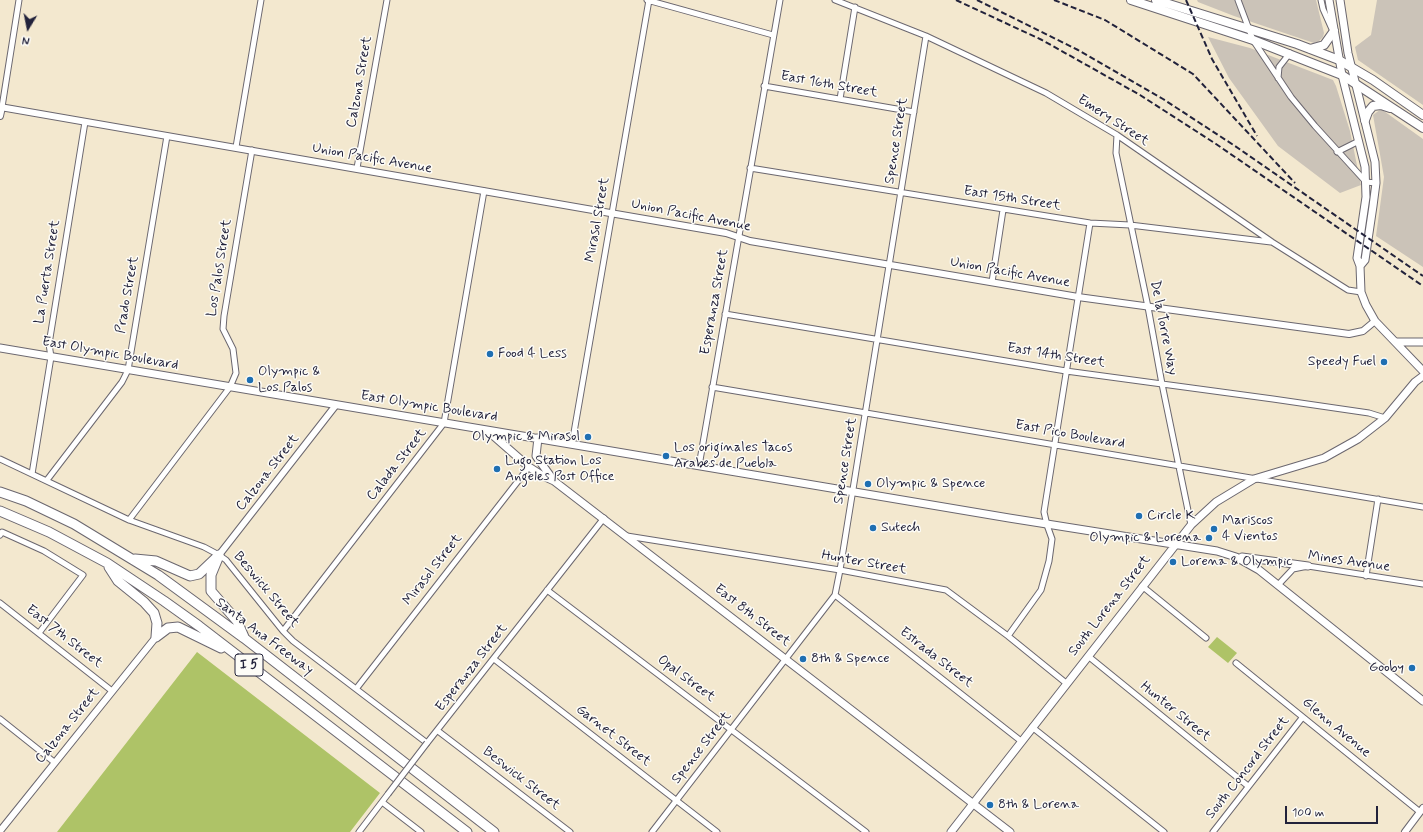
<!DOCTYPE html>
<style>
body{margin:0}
#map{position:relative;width:1423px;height:832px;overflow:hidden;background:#f3e8cf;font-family:Mynerve,sans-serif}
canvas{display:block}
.north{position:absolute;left:8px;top:8px;width:40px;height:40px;-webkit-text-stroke:3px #fdfcf7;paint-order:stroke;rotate:190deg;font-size:11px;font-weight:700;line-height:16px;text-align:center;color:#22223b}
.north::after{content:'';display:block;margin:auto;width:14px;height:18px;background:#22223b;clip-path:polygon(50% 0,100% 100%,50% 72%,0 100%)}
.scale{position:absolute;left:1285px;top:806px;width:93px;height:18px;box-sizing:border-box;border:2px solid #22223b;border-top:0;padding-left:5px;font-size:12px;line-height:14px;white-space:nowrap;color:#22223b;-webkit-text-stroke:3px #fdfcf7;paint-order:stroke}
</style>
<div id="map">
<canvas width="1423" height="832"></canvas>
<div class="north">N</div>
<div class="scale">100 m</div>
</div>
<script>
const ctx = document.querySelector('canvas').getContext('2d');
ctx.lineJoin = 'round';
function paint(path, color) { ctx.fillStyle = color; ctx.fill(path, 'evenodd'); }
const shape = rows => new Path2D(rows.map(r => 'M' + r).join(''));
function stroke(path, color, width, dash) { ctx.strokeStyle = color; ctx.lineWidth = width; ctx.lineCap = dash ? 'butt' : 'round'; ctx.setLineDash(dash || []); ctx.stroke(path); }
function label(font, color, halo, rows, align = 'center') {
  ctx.font = font + ' Mynerve,sans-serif'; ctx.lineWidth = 3; ctx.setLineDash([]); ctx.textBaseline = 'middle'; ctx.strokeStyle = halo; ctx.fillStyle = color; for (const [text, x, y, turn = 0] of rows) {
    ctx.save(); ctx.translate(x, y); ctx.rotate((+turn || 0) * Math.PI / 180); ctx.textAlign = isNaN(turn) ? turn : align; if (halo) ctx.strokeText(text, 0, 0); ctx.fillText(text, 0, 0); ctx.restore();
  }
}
const industrial = shape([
 [1197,0,1316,0,1324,33,1323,37,1318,42,1314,43,1234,16,1198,2],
 [1377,0,1423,0,1423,105,1358,60,1355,47,1371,35],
 [1208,37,1250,48,1333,80,1336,86,1350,131,1361,185,1340,193,1278,146,1229,78],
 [1381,109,1423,139,1423,267,1376,236,1384,177,1373,115]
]);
const green = shape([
 [1217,637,1237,653,1228,663,1208,647],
 [197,652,380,793,350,832,57,832]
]);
const minor = shape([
 [647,0,773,35],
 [835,0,926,36,1046,93,1117,135,1272,242,1348,290,1361,292],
 [1238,0,1253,40,1291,97,1315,126,1366,182,1376,183],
 [1321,0,1323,9,1332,29],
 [1278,78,1279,67,1290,53],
 [764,86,914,112],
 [840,99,855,7],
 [2,107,19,0],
 [1117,135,1116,153,1148,307,1162,384,1191,525],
 [236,147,261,0],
 [1337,152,1359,141],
 [357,168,387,0],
 [750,168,1090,223,1130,225,1271,242],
 [992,282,1003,210],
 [725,314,1066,371,1273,399,1369,413,1385,418],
 [712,387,1423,507],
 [572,444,649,0],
 [0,459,129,520,204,547,219,555,226,560,283,631,293,641,427,743,604,518],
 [699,466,780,0],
 [32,474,51,357,49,344,85,122],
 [47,480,122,382,128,370,167,136],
 [129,520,230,387,236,373,233,349,223,329,224,316,252,150],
 [0,535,2,532,44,551,83,575,39,633],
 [627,536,840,570,946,590,1008,636,1066,683],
 [1366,576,1378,499],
 [1278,585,1293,569,1308,566,1423,584],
 [1142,586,1206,638],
 [547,590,866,832],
 [835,595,1021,741],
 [0,603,112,691],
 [283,631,444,423,484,191],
 [1008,636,1041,590,1049,561,1052,539,1047,525,1044,512,1090,223],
 [1088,656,1248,786],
 [494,659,717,832],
 [1236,663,1420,812],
 [356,689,529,467],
 [0,719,54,762],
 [1032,727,1164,832],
 [438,731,570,832],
 [382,802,421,832],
 [359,832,388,794],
 [652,832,835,595,840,570,926,36],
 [1213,832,1302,718]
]);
const tertiary = shape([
 [0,107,587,209,726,233,750,241,1078,297,1349,334,1363,331,1375,321],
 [0,116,2,107],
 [219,555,336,405],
 [0,831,156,637],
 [1405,832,1423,808]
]);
const secondary = shape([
 [1329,0,1342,75,1365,167,1366,197,1357,258,1360,266,1361,292,1366,305,1375,321,1423,371],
 [1340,0,1348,53,1375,162,1376,183,1373,206,1365,260,1360,266],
 [1397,342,1423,342],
 [0,348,1009,518,1217,551,1236,557,1259,570,1423,701],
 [488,431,529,467,543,476,554,481],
 [538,438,536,456,554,481,1010,832],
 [1242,557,1308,566],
 [951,832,1191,525,1216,502,1254,479,1324,458,1358,439,1385,418,1415,382,1423,376]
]);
const primary = shape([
 [1131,0,1253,40,1342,75,1423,128],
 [1156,0,1297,44,1339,60,1373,80,1423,115],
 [1310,49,1324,45,1334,31],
 [1365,120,1368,112,1373,106,1381,105,1390,108]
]);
const motorway = shape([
 [0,492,26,501,74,524,158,575,244,638,494,832],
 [0,511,49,532,107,563,164,601,199,626,467,832],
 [218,558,211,575,211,591,237,621,244,637],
 [135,559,156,561,190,576,199,574,219,555],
 [109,567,118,581,144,602,154,613,157,623,156,637],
 [156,637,168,628,178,627,221,648]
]);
const rail = shape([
 [956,0,1042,40,1140,95,1216,144,1423,286],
 [977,0,1078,50,1163,99,1235,146,1423,276],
 [1054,0,1105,20,1193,74,1295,183],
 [1186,0,1212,59,1257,136]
]);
const minorBridge = shape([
 [388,794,427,743]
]);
const markers = [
 [490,354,4,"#1f6fb2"],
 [1384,362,4,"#1f6fb2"],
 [250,380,4,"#1f6fb2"],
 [588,437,4,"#1f6fb2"],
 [666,456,4,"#1f6fb2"],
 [497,469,4,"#1f6fb2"],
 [868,484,4,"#1f6fb2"],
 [1139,516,4,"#1f6fb2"],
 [873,528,4,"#1f6fb2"],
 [1214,529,4,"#1f6fb2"],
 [1209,538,4,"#1f6fb2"],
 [1173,562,4,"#1f6fb2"],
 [803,659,4,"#1f6fb2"],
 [1412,668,4,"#1f6fb2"],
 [990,805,4,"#1f6fb2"]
];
const shields = [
 [249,665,28]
];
const shieldNames = [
 ["I 5",249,665]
];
const streetNames = [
 ["Calzona Street",360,82,-80],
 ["East 16th Street",829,85,10],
 ["Emery Street",1113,121,33],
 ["Spence Street",897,141,-81],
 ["Union Pacific Avenue",372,159,10],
 ["East 15th Street",1012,199,9],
 ["Union Pacific Avenue",691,216,11],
 ["Mirasol Street",598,220,-80],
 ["Los Palos Street",220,268,-81],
 ["La Puerta Street",48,272,-81],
 ["Union Pacific Avenue",1010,273,10],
 ["Prado Street",128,295,-80],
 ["Esperanza Street",715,302,-80],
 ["De la Torre Way",1163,328,79],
 ["East Olympic Boulevard",110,354,10],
 ["East 14th Street",1056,356,9],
 ["East Olympic Boulevard",429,407,9],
 ["East Pico Boulevard",1070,435,10],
 ["Spence Street",846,461,-81],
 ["Calada Street",397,465,-52],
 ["Calzona Street",268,473,-52],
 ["Mines Avenue",1349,562,8],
 ["Hunter Street",864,563,10],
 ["Mirasol Street",433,570,-52],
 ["Beswick Street",266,590,50],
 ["South Lorena Street",1110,606,-52],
 ["East 8th Street",752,616,38],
 ["East 7th Street",64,637,38],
 ["Santa Ana Freeway",264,637,37],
 ["Estrada Street",936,658,38],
 ["Esperanza Street",472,668,-52],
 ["Opal Street",686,679,37],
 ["Hunter Street",1175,712,39],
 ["Calzona Street",68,726,-51],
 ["Glenn Avenue",1336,728,40],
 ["Garnet Street",613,736,38],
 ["Spence Street",702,748,-52],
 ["South Concord Street",1248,768,-52],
 ["Beswick Street",521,779,38]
];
const poiNames = [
 ["Food 4 Less",498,354],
 ["Speedy Fuel",1376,362,"right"],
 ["Olympic &",258,372],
 ["Los Palos",258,388],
 ["Olympic & Mirasol",580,437,"right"],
 ["Los originales Tacos",674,448],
 ["Arabes de Puebla",674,464],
 ["Lugo Station Los",505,461],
 ["Angeles Post Office",505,477],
 ["Olympic & Spence",876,484],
 ["Circle K",1147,516],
 ["Mariscos",1222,521],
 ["4 Vientos",1222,537],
 ["Sutech",881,528],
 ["Olympic & Lorena",1201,538,"right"],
 ["Lorena & Olympic",1181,562],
 ["8th & Spence",811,659],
 ["Gooby",1404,668,"right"],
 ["8th & Lorena",998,805]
];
paint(industrial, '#cbc3b8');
paint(green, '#aec367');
stroke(minor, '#6b676f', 7);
stroke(tertiary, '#6b676f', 8);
stroke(secondary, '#6b676f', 9);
stroke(primary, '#6b676f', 10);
stroke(motorway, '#6b676f', 11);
stroke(minor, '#fff', 5);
stroke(tertiary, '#fff', 6);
stroke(secondary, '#fff', 7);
stroke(primary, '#fff', 8);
stroke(motorway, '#fff', 9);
stroke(rail, '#22223b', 2, [6, 3]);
stroke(minorBridge, '#6b676f', 7, []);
stroke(minorBridge, '#fff', 5);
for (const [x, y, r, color] of markers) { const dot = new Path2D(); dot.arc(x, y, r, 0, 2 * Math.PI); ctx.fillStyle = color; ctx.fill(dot); stroke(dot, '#fdfcf7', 1.5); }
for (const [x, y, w] of shields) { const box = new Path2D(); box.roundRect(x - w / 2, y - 11, w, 22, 3); ctx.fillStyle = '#fdfcf7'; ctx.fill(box); stroke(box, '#22223b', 1); }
label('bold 13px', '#22223b', null, shieldNames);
label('14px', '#22223b', '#fdfcf7', streetNames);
label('14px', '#22223b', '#fdfcf7', poiNames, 'left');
</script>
